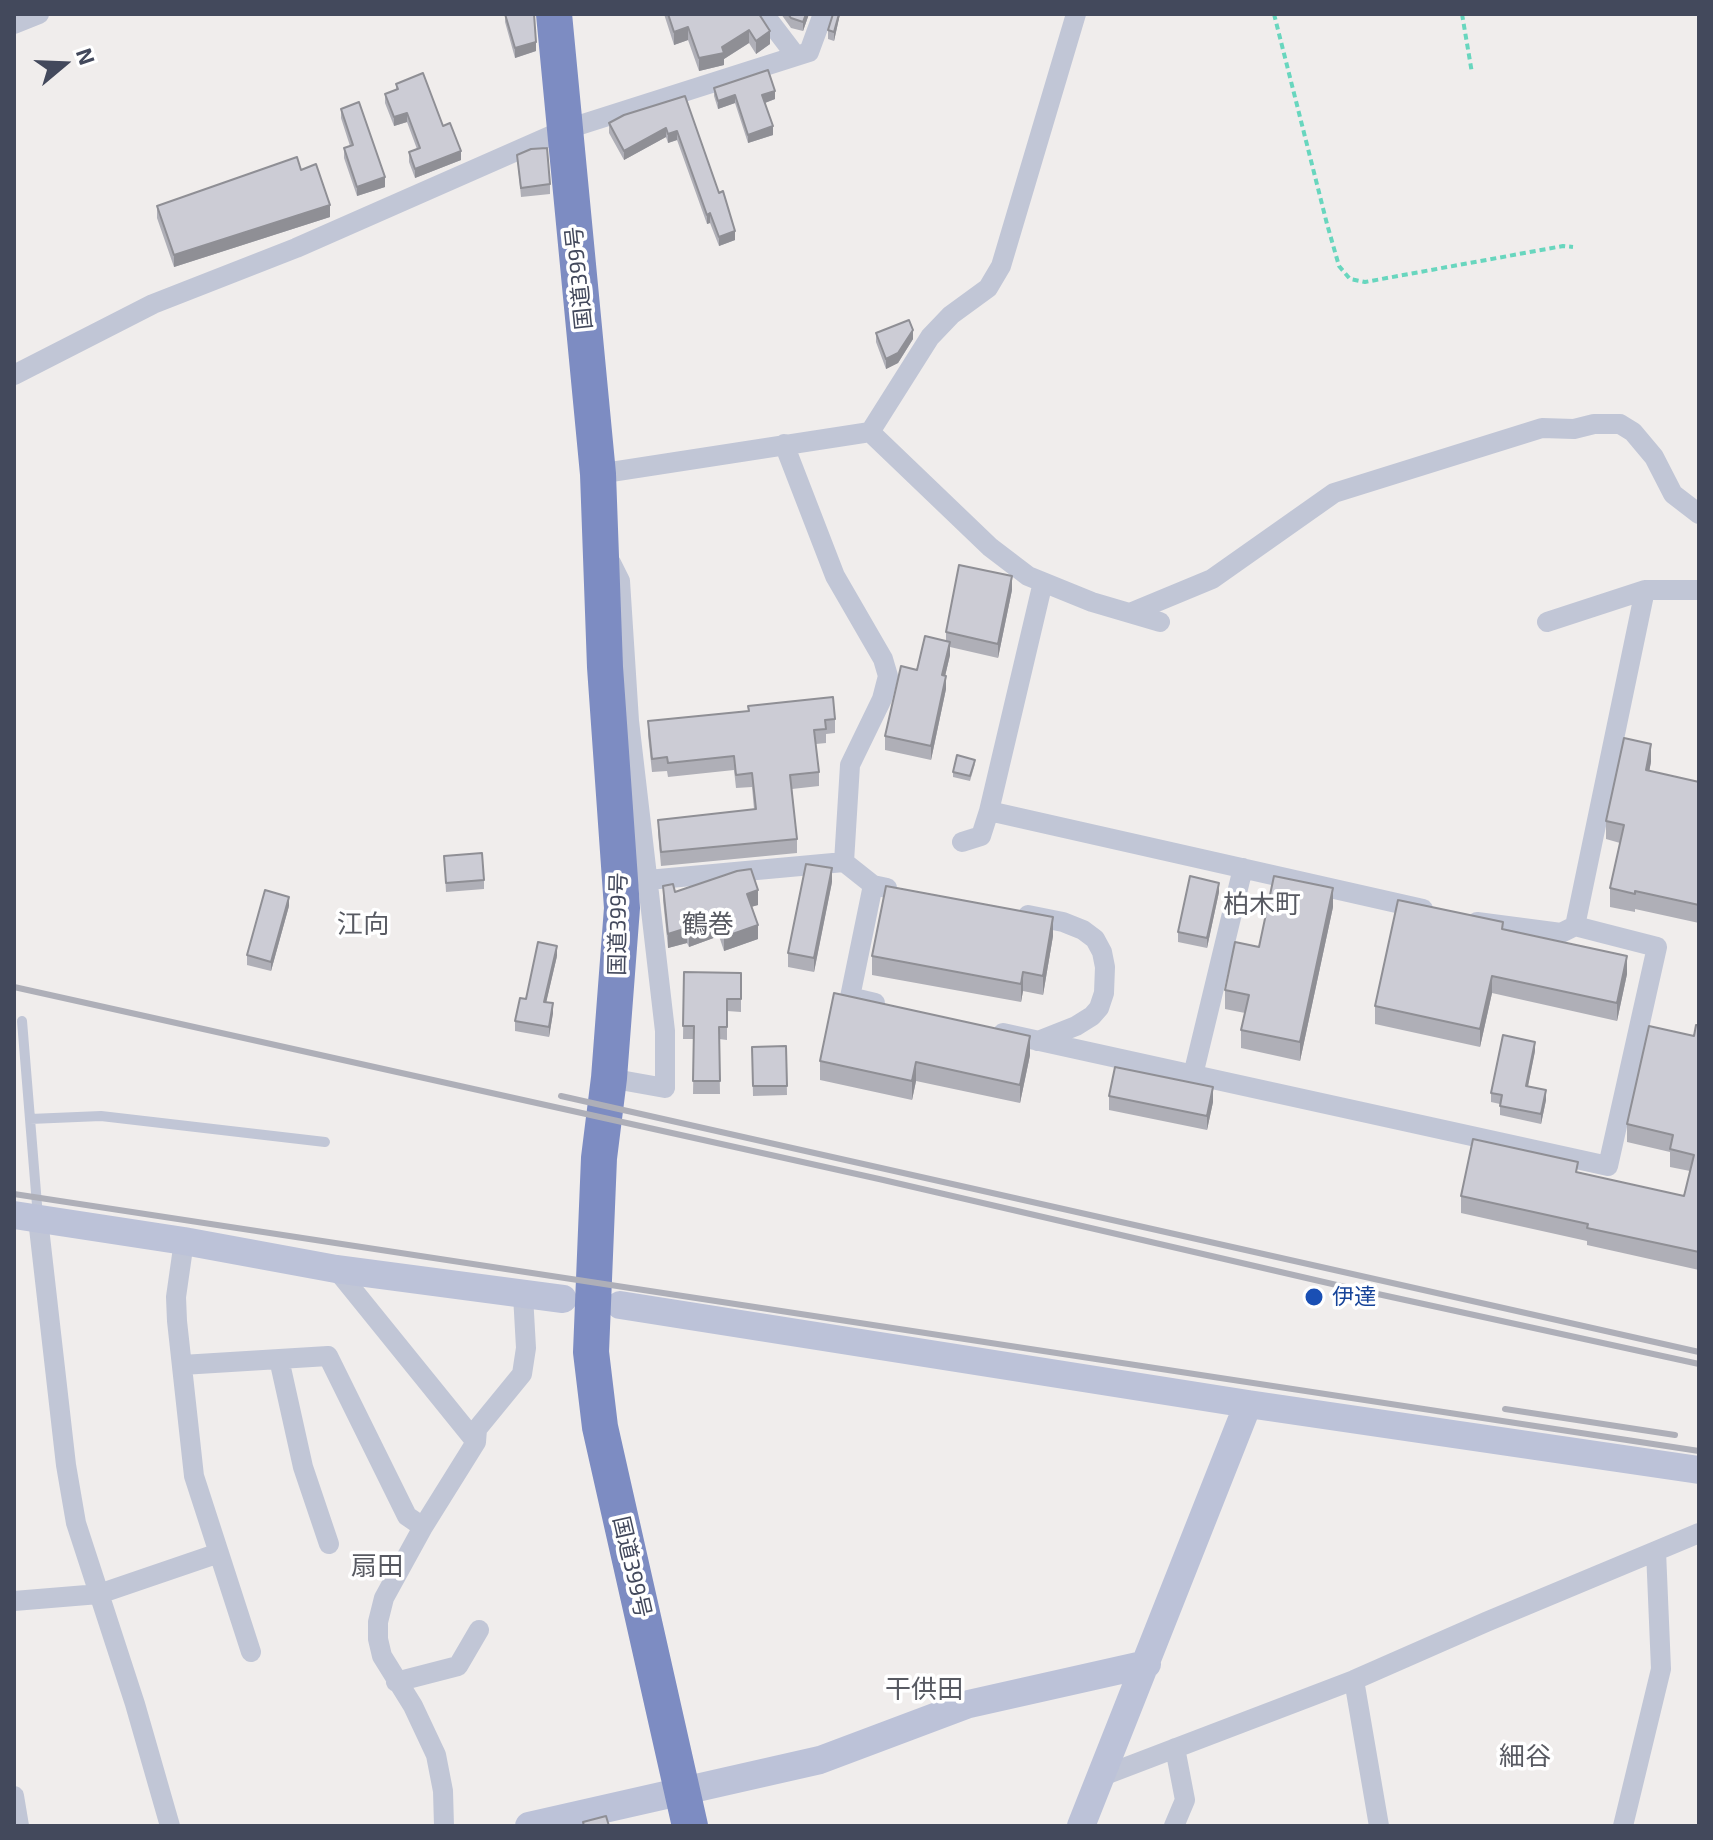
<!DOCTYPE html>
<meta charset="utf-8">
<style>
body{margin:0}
#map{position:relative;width:1713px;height:1840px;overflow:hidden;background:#f0edec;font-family:"Exo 2",sans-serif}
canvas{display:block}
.frame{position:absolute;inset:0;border:16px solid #43495c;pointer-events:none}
.north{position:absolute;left:24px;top:24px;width:80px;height:80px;-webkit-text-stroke:6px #fff;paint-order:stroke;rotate:71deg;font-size:22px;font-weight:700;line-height:32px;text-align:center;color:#43495c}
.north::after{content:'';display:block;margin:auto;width:28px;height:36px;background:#43495c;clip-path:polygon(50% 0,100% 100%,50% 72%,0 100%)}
</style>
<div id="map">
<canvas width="1713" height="1840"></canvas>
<div class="frame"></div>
<div class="north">N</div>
</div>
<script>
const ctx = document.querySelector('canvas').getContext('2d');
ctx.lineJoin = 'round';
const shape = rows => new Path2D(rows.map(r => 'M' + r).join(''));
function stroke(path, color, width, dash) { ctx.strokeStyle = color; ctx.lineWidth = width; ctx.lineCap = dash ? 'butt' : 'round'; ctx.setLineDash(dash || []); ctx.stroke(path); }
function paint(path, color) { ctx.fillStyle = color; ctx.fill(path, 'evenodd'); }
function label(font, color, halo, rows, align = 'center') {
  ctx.font = font + ' "Exo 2","Noto Sans JP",sans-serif'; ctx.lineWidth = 7; ctx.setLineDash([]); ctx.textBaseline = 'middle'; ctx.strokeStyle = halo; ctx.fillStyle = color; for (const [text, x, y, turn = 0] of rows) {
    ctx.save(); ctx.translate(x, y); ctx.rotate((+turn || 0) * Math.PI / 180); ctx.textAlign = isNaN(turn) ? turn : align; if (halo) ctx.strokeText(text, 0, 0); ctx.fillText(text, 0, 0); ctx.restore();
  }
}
const path = shape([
 [1274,14,1327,224,1339,266,1350,279,1365,282,1563,246,1573,247],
 [1462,14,1472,73]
]);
const lane = shape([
 [22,1021,38,1217],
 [30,1119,101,1116,325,1142]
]);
const street = shape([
 [764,14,796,56],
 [14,24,39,14],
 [14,375,153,304,296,248,564,130,809,52,823,14],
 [870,432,930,337,951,315,988,288,1001,266,1076,14],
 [784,444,835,576,883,659,888,676,882,699,850,765,844,862],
 [598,474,870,432,990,547,1028,576,1092,602,1160,622],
 [1130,613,1212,579,1334,493,1542,428,1574,429,1594,424,1620,424,1633,432,1654,457,1673,494,1699,514],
 [1547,622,1645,590,1699,590],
 [989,811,1423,909],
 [962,842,981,836,989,811,1043,582],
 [648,880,844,862,873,885,887,888],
 [873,885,850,997,875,1003],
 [1028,915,1063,922,1083,930,1095,939,1102,952,1105,967,1104,993,1099,1008,1092,1016,1076,1026,1038,1041],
 [1477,922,1561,933,1575,926,1645,590],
 [1003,1033,1608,1166,1657,947,1575,926],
 [1193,1075,1243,868],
 [609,1078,665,1088,665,1031,629,721,620,581,611,563],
 [38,1219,66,1465,76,1523,135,1704,170,1826],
 [184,1241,176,1297,177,1321,194,1476,251,1652],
 [336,1269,476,1442],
 [279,1359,303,1467,329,1544],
 [182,1365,328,1356,407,1516,423,1527],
 [14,1601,99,1594,219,1553],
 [1354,1680,1379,1826],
 [396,1682,458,1666,479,1630],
 [1100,1777,1354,1680,1486,1622,1699,1533],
 [14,1796,19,1826],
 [444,1826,443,1791,436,1755,413,1706,382,1656,378,1639,378,1622,384,1598,423,1527,476,1442,477,1429,522,1374,526,1348,523,1295],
 [1174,1826,1185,1800,1175,1748],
 [1623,1826,1661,1669,1656,1551]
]);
const secondary = shape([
 [14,1215,184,1241,336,1269,563,1299],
 [620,1305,1248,1404,1699,1470],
 [529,1826,820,1760,969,1704,1147,1664],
 [1081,1826,1248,1404]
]);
const highway = shape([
 [554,14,598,474,605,667,622,908,609,1078,599,1158,591,1352,600,1427,690,1826]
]);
const rail = shape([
 [14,987,879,1179,1341,1286,1699,1364],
 [561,1096,1699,1352],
 [14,1194,1699,1451],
 [1505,1409,1675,1435]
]);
const wall = shape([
 [505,14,536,51,515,58,505,22],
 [664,14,759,14,770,44,756,54,749,43,724,59,724,65,699,71,688,40,674,45],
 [781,14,809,14,803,31,791,28],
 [840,14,834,41,828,39,828,30],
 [396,84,443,126,461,160,415,178,409,162,409,152,417,149,407,122,394,126,385,103,385,94,396,90],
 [714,88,775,99,765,103,773,135,748,143,735,103,718,109,714,96],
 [685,96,735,240,719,246,710,223,707,224,677,140,668,143,666,137,624,160,609,133,609,123],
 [341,109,385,187,357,196,344,158,344,148,350,146,341,118],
 [517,155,550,184,550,194,521,197],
 [157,206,330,217,174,267,157,218],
 [876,333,913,339,898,363,886,369,876,342],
 [1012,590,998,658,950,647,950,655,945,676,946,689,931,760,885,750,885,736,917,670,946,641,946,632],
 [835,719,835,733,826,734,826,743,816,744,819,772,819,786,792,789,797,839,797,853,661,866,658,833,658,820,754,809,752,787,736,788,734,770,668,777,667,771,652,772,648,735,648,721],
 [1651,762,1649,771,1699,782,1699,923,1635,909,1635,912,1610,907,1610,888,1620,843,1606,839,1606,821],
 [975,764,970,781,953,777,953,772],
 [444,856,484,880,484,889,446,892],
 [832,882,814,972,788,967,788,953],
 [663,886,675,892,758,905,751,907,758,939,724,951,719,936,689,947,687,943,668,948,663,900],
 [1219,892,1207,948,1178,942,1178,932],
 [289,906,271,971,247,965,247,955],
 [1333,907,1300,1061,1241,1048,1241,1030,1245,1013,1225,1009,1225,990],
 [1503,929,1627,974,1617,1021,1492,993,1480,1047,1375,1024,1375,1006],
 [1053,936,1043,995,1023,991,1021,1002,872,975,872,956],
 [557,956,546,1002,553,1013,549,1037,515,1031,515,1021,526,999],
 [684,972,741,973,741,1012,727,1011,727,1040,719,1039,720,1094,693,1094,694,1039,683,1039],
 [1699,1025,1699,1270,1587,1245,1587,1241,1461,1213,1461,1196,1578,1172,1684,1196,1690,1171,1670,1167,1670,1152,1627,1142,1627,1124,1694,1036],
 [786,1046,787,1095,753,1096,752,1047],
 [1535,1051,1528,1086,1546,1100,1541,1124,1500,1115,1500,1104,1491,1102,1491,1093],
 [1030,1055,1020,1103,916,1081,912,1100,820,1080,820,1061],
 [1109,1096,1213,1102,1207,1130,1109,1110]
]);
const shadedWall = shape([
 [806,14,809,14,803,31,803,22],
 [839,14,840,14,834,41,834,32],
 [688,27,688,40,674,45,674,32],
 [749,30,749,43,724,59,724,65,699,71,699,58,722,47],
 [770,31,770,44,756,54,756,41],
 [536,42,536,51,515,58,515,48],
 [775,91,775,99,762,104,762,95],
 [735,95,735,103,718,109,718,101],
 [407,113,407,122,394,126,394,117],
 [773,126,773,135,748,143,748,135],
 [666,128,666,137,624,160,624,151],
 [677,131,677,140,668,143,668,134],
 [461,151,461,160,415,178,415,169],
 [385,177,385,187,357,196,357,187],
 [330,205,330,217,174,267,174,255],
 [710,213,710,223,707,224,707,215],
 [735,231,735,240,719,246,719,237],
 [913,330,913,339,898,363,886,369,886,359],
 [1012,576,1012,590,998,658,998,644],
 [950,642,950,655,942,689,942,675],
 [946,676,946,689,931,760,931,746],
 [1651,744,1651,762,1646,788,1646,770],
 [832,868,832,882,814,972,814,958],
 [1219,883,1219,892,1207,948,1207,938],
 [1333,888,1333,907,1300,1061,1300,1042],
 [758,890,758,905,747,908,747,894],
 [289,897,289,906,271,971,271,962],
 [1053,917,1053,936,1043,995,1043,976],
 [719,922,719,936,689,947,689,933],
 [758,925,758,939,724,951,724,937],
 [687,928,687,943,668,948,668,934],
 [557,946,557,956,544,1012,544,1002],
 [1627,956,1627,974,1617,1021,1617,1003],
 [1023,972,1023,991,1021,1002,1021,984],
 [1492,976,1492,993,1480,1047,1480,1029],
 [553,1003,553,1013,549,1037,549,1027],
 [1030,1036,1030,1055,1020,1103,1020,1085],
 [1535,1042,1535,1051,1526,1096,1526,1086],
 [916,1062,916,1081,912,1100,912,1081],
 [1213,1087,1213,1102,1207,1130,1207,1116],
 [1546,1090,1546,1100,1541,1124,1541,1114]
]);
const building = shape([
 [505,14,534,14,536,42,515,48,505,14],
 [668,14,759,14,770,31,756,41,749,30,722,47,724,53,699,58,688,27,674,32,668,14],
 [788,14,806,14,803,22,791,18,788,14],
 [833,14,839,14,834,32,828,30,833,14],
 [768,70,775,91,762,95,773,126,748,135,735,95,718,101,714,88,768,70],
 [423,73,443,126,450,123,461,151,415,169,409,152,420,148,407,113,394,117,385,94,398,89,396,84,423,73],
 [685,96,719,193,723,191,735,231,719,237,710,213,707,215,677,131,668,134,666,128,624,151,609,123,624,115,685,96],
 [359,102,385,177,357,187,344,148,353,145,341,109,359,102],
 [547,148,550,184,521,188,517,155,531,149,547,148],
 [297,157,301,170,316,164,330,205,174,255,157,206,297,157],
 [909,320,913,330,898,353,886,359,876,333,909,320],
 [959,565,1012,576,998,644,946,632,959,565],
 [925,636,950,642,942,675,946,676,931,746,885,736,901,666,917,670,925,636],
 [833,697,835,719,825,720,826,729,814,730,819,772,790,775,797,839,661,852,658,820,756,809,752,773,736,775,734,756,668,763,667,757,652,759,648,721,749,711,748,706,833,697],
 [1624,738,1651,744,1646,770,1699,782,1699,905,1635,891,1635,894,1610,888,1624,825,1606,821,1624,738],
 [957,755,975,760,970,776,953,772,957,755],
 [482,853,484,880,446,883,444,856,482,853],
 [806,864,832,868,814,958,788,953,806,864],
 [751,869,758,890,747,894,758,925,724,937,719,922,689,933,687,928,668,934,663,886,673,884,675,892,737,871,751,869],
 [1190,876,1219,883,1207,938,1178,932,1190,876],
 [1274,876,1333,888,1300,1042,1241,1030,1249,995,1225,990,1235,942,1259,947,1274,876],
 [886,886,1053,917,1043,976,1023,972,1021,984,872,956,886,886],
 [265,890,289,897,271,962,247,955,265,890],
 [1398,900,1503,922,1502,929,1627,956,1617,1003,1492,976,1480,1029,1375,1006,1398,900],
 [538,942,557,946,544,1002,553,1003,549,1027,515,1021,520,998,526,999,538,942],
 [684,972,741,973,741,999,727,999,727,1027,719,1027,720,1081,693,1081,694,1026,683,1026,684,972],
 [834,993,1030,1036,1020,1085,916,1062,912,1081,820,1061,834,993],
 [1696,1025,1699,1025,1699,1252,1587,1228,1588,1224,1461,1196,1473,1139,1578,1162,1576,1172,1684,1196,1694,1155,1670,1149,1673,1135,1627,1124,1649,1026,1694,1036,1696,1025],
 [1503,1035,1535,1042,1526,1086,1546,1090,1541,1114,1500,1106,1502,1095,1491,1093,1503,1035],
 [786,1046,787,1086,753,1086,752,1047,786,1046],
 [1115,1067,1213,1087,1207,1116,1109,1096,1115,1067],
 [606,1816,609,1826,584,1826,583,1822,606,1816]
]);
const markers = [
 [1314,1297,10,"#1a4fb4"]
];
const streetNames = [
 ["国道399号",579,278,-96],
 ["国道399号",618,924,-89],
 ["国道399号",632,1567,77]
];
const transitNames = [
 ["伊達",1332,1297]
];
const quarterNames = [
 ["柏木町",1262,904],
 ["江向",363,924],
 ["鶴巻",708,924],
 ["扇田",377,1566],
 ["干供田",924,1689],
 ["細谷",1525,1756]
];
stroke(path, '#68d6be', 4, [6, 4]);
stroke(lane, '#c1c6d6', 10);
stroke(street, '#c1c6d6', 20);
stroke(secondary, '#bcc2d8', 28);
stroke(highway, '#7d8cc2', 36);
stroke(rail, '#aeafb8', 6);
paint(wall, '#afafb7');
paint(shadedWall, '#8f8f95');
paint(building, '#ccccd5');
stroke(building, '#8f8f95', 2);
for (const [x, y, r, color] of markers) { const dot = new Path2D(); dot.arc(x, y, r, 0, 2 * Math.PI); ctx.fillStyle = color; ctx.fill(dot); stroke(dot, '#fff', 3); }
label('22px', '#43495c', '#fff', streetNames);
label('22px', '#164399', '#fff', transitNames, 'left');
label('26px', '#585a62', '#fff', quarterNames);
</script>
